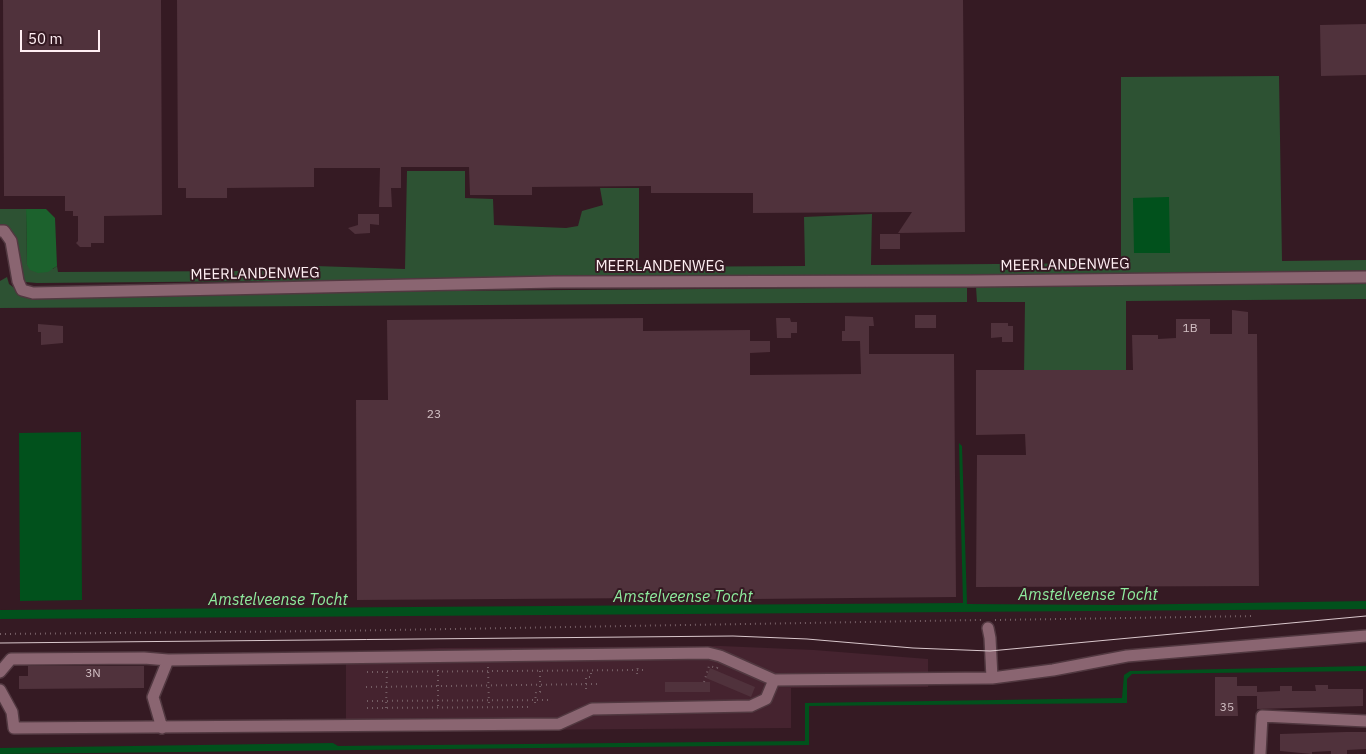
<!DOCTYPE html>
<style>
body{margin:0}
#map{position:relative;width:1366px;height:754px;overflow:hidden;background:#351a23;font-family:"IBM Plex Sans",sans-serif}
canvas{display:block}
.scale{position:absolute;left:20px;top:30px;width:80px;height:22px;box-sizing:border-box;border:2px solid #ffeff3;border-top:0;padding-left:6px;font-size:15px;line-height:18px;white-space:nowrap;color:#ffeff3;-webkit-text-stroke:4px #351a23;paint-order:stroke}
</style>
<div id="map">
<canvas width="1366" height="754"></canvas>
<div class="scale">50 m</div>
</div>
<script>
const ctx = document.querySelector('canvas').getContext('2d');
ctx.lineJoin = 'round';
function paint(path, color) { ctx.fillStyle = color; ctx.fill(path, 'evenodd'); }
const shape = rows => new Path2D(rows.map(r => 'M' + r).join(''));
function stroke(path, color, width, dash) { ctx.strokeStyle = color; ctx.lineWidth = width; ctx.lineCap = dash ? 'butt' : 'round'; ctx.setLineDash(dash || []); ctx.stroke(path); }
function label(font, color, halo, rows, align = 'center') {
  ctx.font = font + ' "IBM Plex Sans",sans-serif'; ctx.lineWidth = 4; ctx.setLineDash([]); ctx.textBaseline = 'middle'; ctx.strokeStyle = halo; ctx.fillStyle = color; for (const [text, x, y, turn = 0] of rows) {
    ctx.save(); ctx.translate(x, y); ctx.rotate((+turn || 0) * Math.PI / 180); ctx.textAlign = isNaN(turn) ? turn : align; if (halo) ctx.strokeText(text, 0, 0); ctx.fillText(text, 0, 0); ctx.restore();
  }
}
const built = shape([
 [721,646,814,650,928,659,928,687,791,688,791,728,346,731,346,652,439,648]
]);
const green = shape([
 [1279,76,1282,261,1366,260,1366,272,37,283,25,282,19,277,13,237,9,228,0,224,0,209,26,209,27,265,53,269,57,266,58,272,241,271,315,266,405,269,407,171,465,171,465,198,493,199,494,225,566,228,578,226,582,211,603,205,600,188,639,188,639,267,805,266,804,217,872,214,871,265,1121,263,1121,77],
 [7,277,9,284,21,293,37,294,967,287,967,302,0,308,0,281],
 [1366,284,1366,299,1126,301,1126,377,1024,376,1025,302,977,302,976,287]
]);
const forest = shape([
 [26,209,46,209,55,218,57,266,48,272,38,273,30,270,27,265]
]);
const water = shape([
 [1169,197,1170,253,1134,253,1133,198],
 [81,432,82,600,20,601,19,433],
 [959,443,962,446,967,604,1116,605,1366,601,1366,609,0,619,0,610,963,603],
 [1366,666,1366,671,1132,674,1127,679,1127,703,809,706,809,745,0,754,0,748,333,743,338,746,805,741,805,703,1122,698,1124,675,1130,671]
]);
const building = shape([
 [3,0,161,0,162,215,104,216,104,243,91,243,91,247,80,247,76,243,78,241,78,216,73,216,73,211,65,211,65,196,4,196],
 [177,0,963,0,965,232,898,233,912,212,753,213,753,193,651,193,651,186,532,187,532,195,470,195,469,167,401,167,401,188,391,188,392,207,379,207,380,168,314,168,314,187,227,188,227,198,186,198,186,188,178,188],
 [1366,24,1366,75,1321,76,1320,25],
 [358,214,379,214,379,225,370,224,370,233,355,234,348,228,358,225],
 [880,234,900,234,900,249,880,249],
 [1232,310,1248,312,1248,334,1257,334,1259,586,976,587,977,455,1026,455,1025,434,976,435,976,370,1133,370,1132,335,1158,335,1158,339,1176,338,1176,319,1210,319,1210,334,1232,334],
 [915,315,936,315,936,328,915,328],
 [845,316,873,317,874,326,869,326,869,354,954,354,956,597,650,600,650,598,357,600,356,400,388,400,387,320,643,318,643,331,750,330,750,341,770,341,770,352,750,353,750,375,861,374,860,341,842,341,842,331,845,331],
 [776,318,790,318,791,322,797,322,797,333,791,333,791,338,777,338],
 [991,323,1008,323,1008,326,1013,326,1013,342,1002,342,1002,337,991,338],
 [38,324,63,326,63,343,41,345,41,332,38,332],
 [28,666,144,666,144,688,19,689,19,676,28,676],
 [710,668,755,687,751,697,706,678],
 [1215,677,1237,677,1237,686,1257,686,1257,692,1280,691,1280,686,1292,686,1292,691,1316,691,1315,685,1328,685,1328,689,1363,689,1363,706,1257,709,1257,696,1237,696,1238,716,1215,716],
 [665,682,710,682,710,692,665,692],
 [1346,732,1366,732,1366,749,1347,750,1347,754,1331,754,1331,751,1312,752,1312,754,1280,751,1280,734]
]);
const path = shape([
 [995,620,1255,616],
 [0,634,332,631,981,620],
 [488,667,489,707],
 [438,670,438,707],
 [367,672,644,670],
 [637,674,638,665],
 [704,682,709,666,717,668,718,666],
 [366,687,598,684],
 [586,689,586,677,591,677,591,671],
 [367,701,552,700],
 [535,703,536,692,540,692,540,667],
 [367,708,528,707],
 [386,708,387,668]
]);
const minor = shape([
 [0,231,4,231,11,241,18,281,22,290,33,293,554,282,971,281,1366,277],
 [988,628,990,638,992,678],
 [0,672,11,659,144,658,168,660,708,653,720,656,774,680,992,678,1053,670,1127,656,1366,636],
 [0,690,12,712,14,728,559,724,592,709,751,706,766,699,774,680],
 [162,728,153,697,168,660],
 [1260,754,1262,716,1366,721]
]);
const tram = shape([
 [0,643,733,636,807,639,913,648,990,651,1366,616]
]);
const numberNames = [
 ["1B",1190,329],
 ["23",434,415],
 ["3N",93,674],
 ["35",1227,708]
];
const streetNames = [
 ["MEERLANDENWEG",1065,265,-1],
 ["MEERLANDENWEG",660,267],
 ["MEERLANDENWEG",255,274,-1]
];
const waterNames = [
 ["Amstelveense Tocht",1088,595],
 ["Amstelveense Tocht",683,597],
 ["Amstelveense Tocht",278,600]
];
paint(built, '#45232f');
paint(green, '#2d5233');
paint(forest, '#1c622d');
paint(water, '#01511c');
paint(building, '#50323c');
stroke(minor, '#513840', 14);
stroke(path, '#745d64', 2, [1, 4]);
stroke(minor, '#8a6571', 11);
stroke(tram, '#dac8cd', 1);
label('12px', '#d3c0c5', null, numberNames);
label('15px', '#ffeff3', '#351a23', streetNames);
label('italic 16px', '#8fec9e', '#351a23', waterNames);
</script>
